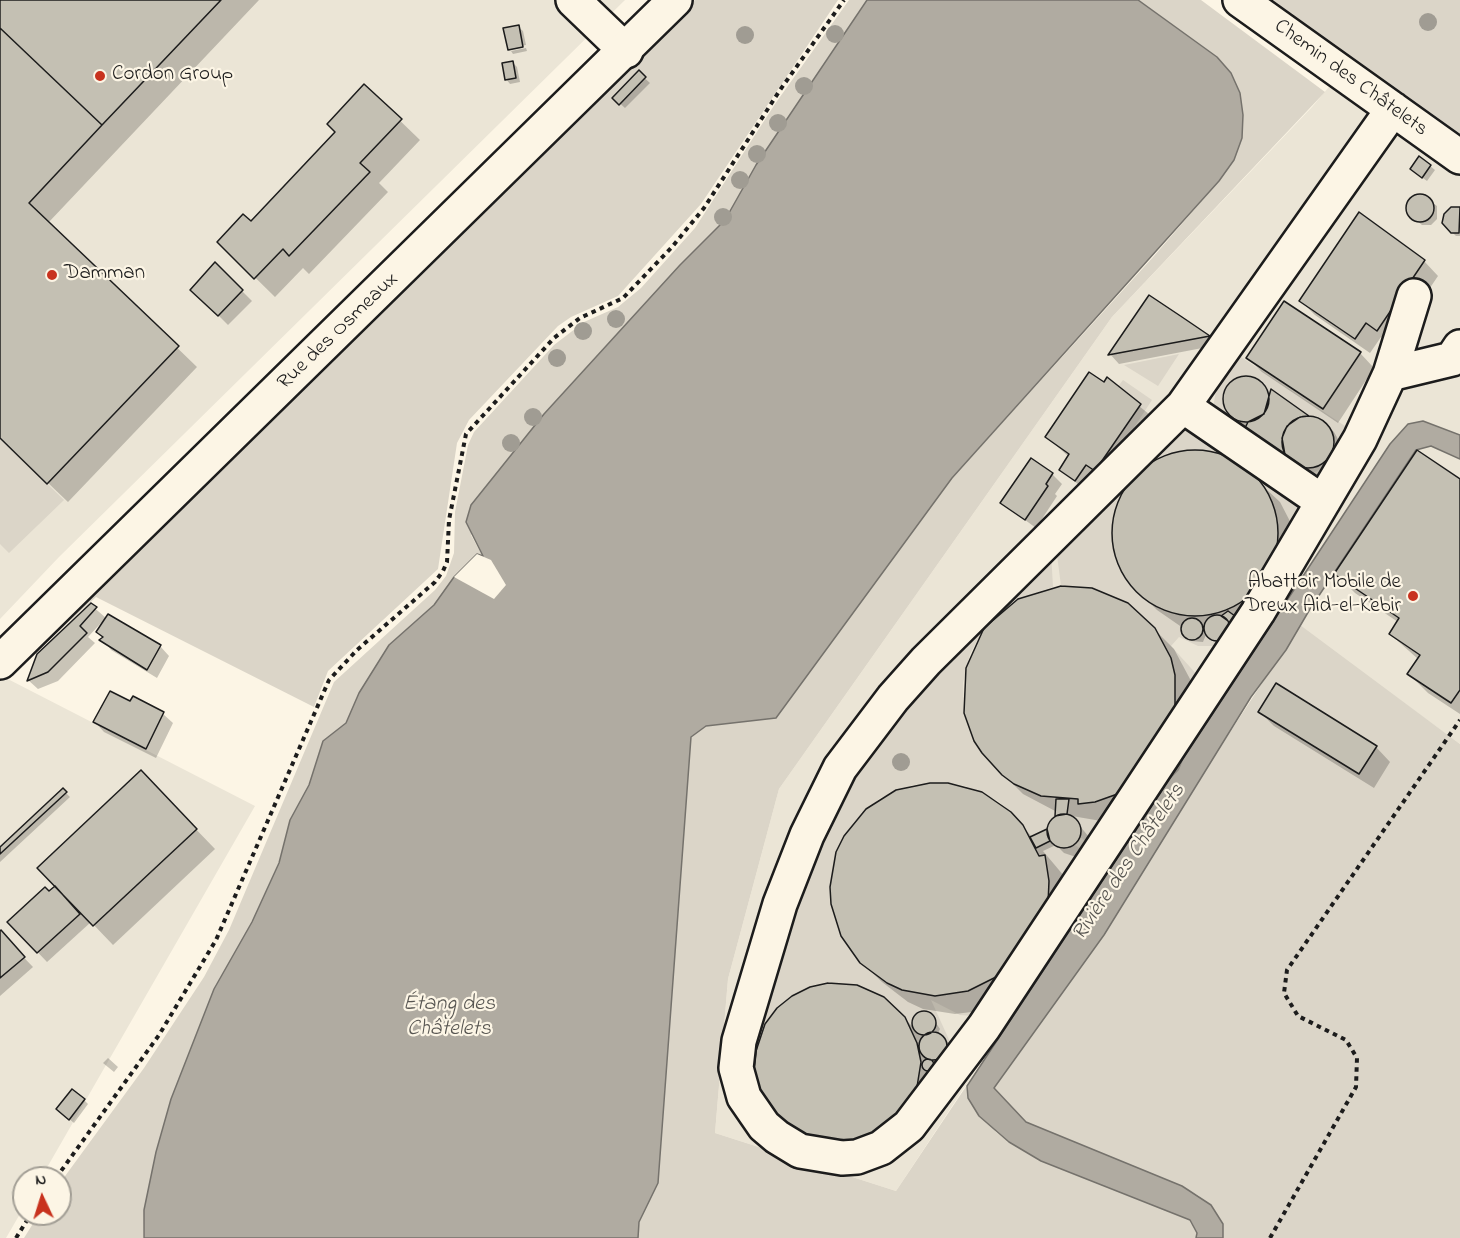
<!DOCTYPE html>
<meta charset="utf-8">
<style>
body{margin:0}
#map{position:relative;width:1460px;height:1238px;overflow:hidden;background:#fcf5e5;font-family:"Indie Flower",sans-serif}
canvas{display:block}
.north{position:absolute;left:12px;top:1166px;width:60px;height:60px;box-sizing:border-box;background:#fcf5e5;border:2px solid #a29e95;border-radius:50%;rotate:356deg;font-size:16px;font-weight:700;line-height:24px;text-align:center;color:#1c1c1c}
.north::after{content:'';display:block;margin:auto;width:21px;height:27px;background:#c8321e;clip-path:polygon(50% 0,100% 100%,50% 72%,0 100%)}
</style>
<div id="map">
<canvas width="1460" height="1238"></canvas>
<div class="north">N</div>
</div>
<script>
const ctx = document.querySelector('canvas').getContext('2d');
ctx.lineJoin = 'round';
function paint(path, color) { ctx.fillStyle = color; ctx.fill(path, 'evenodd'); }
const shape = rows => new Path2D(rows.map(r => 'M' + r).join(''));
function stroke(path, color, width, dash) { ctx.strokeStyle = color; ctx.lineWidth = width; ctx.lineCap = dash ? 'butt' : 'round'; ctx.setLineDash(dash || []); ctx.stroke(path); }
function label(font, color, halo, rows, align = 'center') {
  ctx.font = font + ' "Indie Flower",sans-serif'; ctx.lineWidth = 4.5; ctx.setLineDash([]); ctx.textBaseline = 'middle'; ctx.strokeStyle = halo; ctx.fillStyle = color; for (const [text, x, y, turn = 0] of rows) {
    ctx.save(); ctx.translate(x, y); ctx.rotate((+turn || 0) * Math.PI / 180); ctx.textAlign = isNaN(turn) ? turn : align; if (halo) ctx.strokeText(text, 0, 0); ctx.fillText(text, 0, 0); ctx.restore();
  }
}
const built = shape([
 [0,0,625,0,59,557,0,619],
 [1460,0,1460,744,1279,612,896,1191,715,1133,728,979,779,789,1112,317,1312,107,1366,43],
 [0,675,255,806,41,1178,24,1178,24,1207,6,1238,0,1238]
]);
const green = shape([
 [695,0,838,0,701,204,618,296,571,317,558,326,469,420,457,443,438,569,328,671,314,707,96,597,35,653,29,650],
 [849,0,867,0,756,165,725,220,629,322,471,535,483,557,477,554,454,577,434,605,389,645,359,693,346,723,323,741,309,785,290,820,279,862,252,922,214,989,171,1099,156,1152,144,1210,143,1238,24,1238,39,1214,60,1214,60,1183,144,1068,204,977,229,930,334,682,435,590,446,576,454,553,455,512,468,445,474,432,554,345,584,322,618,307,641,288,695,228,775,104],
 [1138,0,1201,0,1325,92,1112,317,779,789,728,979,715,1133,896,1191,969,1082,967,1086,996,1132,1009,1142,1041,1161,1190,1220,1197,1233,1196,1238,638,1238,639,1222,658,1183,691,737,706,726,776,718,952,478,1154,256,1219,181,1234,160,1243,115,1240,93,1231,73,1217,57],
 [1269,0,1460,0,1460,135,1323,38],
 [1179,354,1158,386,1124,365],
 [1238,355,1345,426,1346,432,1321,469,1309,475,1271,450,1272,446,1298,466,1314,467,1328,459,1333,451,1334,443,1330,427,1325,421,1309,416,1271,389,1268,393,1260,381,1254,378,1239,377,1227,386,1222,400,1228,414,1241,422,1248,422,1260,438,1257,441,1213,408,1217,385],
 [1123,380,1152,400,1102,476,1095,471,1141,404,1117,388],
 [1185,427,1306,502,1227,646,1198,646,1179,637,1171,646,1199,677,1097,848,1080,837,1078,821,1067,814,1069,799,1078,799,1078,804,1095,802,1123,792,1175,715,1175,675,1171,658,1155,628,1128,603,1092,588,1061,586,1056,547,1170,436],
 [0,438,64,500,9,553,0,544],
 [1051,552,1053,587,1018,599,998,614,990,604],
 [973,623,984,628,970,654,963,683,964,713,974,741,1002,775,1027,791,1056,799,1055,816,1047,829,1030,837,1011,812,998,801,965,786,948,783,913,785,880,798,854,822,836,852,830,887,831,904,841,936,860,963,887,983,902,990,935,996,968,991,998,976,1048,904,1047,862,1045,855,1039,856,1036,848,1050,841,1061,848,1075,845,1091,856,973,1016,960,1015,931,1000,951,1044,905,1123,742,1073,832,795],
 [1300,625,1460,744,1460,1238,1223,1238,1223,1224,1199,1196,1182,1186,1026,1122,993,1088,1104,935,1189,795]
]);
const water = shape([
 [867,0,1138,0,1217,57,1231,73,1240,93,1243,115,1242,138,1234,160,1219,181,952,478,776,718,706,726,691,737,658,1183,639,1222,638,1238,144,1238,144,1210,156,1152,171,1099,214,989,252,922,279,863,290,820,309,785,323,741,346,723,359,693,389,645,434,605,454,577,477,554,483,556,466,522,471,505,544,414,680,265,725,220,756,165,867,0],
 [1423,421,1460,435,1460,459,1431,446,1416,450,1310,609,1286,650,1251,697,1104,935,994,1088,1026,1122,1182,1186,1211,1205,1223,1224,1223,1238,1196,1238,1197,1233,1190,1220,1041,1161,1009,1142,979,1116,968,1098,967,1086,1390,444,1408,424,1423,421]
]);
const pier = shape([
 [477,554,491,560,506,585,494,599,454,577]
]);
const shadow = shape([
 [0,0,259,0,48,223,197,367,68,502,0,437],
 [518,27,523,31,526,45,510,48,510,51,509,49],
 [526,48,527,51,513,54,511,51],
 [513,63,517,67,520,82,510,84,506,79],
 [639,73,650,83,625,108,614,98],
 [364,86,420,140,379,183,388,192,309,274,303,268,275,297,219,242,251,223,337,132],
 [1430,166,1435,170,1427,181,1416,173],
 [1421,195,1437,206,1437,219,1431,225,1422,225,1410,215,1407,207,1414,197],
 [1460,208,1460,236,1456,236,1446,226],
 [1424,261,1438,276,1392,344,1381,337,1370,353,1315,315,1301,301],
 [216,265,252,301,228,325,192,289],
 [1150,297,1209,337,1218,345,1119,364,1110,354],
 [1360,353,1374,368,1338,423,1262,372,1248,358],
 [1246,378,1259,382,1270,393,1308,417,1324,422,1334,432,1342,446,1324,476,1309,475,1256,437,1229,413,1224,400,1225,393,1233,382],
 [1107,380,1155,419,1091,495,1061,470,1069,457,1047,437],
 [1198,451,1218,454,1237,462,1280,502,1294,529,1218,644,1207,632,1203,642,1191,641,1183,628,1157,610,1137,590,1120,564,1113,533,1119,503,1128,486,1142,471,1168,456],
 [1052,474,1062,484,1055,494,1057,496,1036,528,1002,503],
 [1460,481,1460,714,1428,693,1409,674,1418,659,1390,634,1398,622,1355,593,1336,574],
 [91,605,106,618,160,646,169,656,157,678,111,650,98,632,101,623,88,637,95,643,58,681,38,689,28,680],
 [1154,629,1174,649,1190,679,1194,695,1193,735,1179,770,1150,800,1153,804,1149,807,1107,822,1066,815,1074,819,1089,837,1087,851,1076,857,1064,853,1056,845,1043,851,1064,876,1068,911,1066,933,1060,932,1050,959,1030,985,988,1010,955,1014,923,1009,908,1002,882,982,861,962,897,792,913,786,948,784,1010,813,1033,838,1048,832,1051,823,1059,818,1057,812,1023,794,1003,774],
 [130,703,163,714,173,723,156,758,104,732,95,722],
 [1260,712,1376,747,1390,762,1374,788,1274,726],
 [63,790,70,797,0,862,0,849],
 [160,792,215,849,113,945,91,922,47,962,9,922,49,893],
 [0,933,33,967,0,996],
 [890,1004,913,1027,917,1016,923,1013,932,1017,940,1029,937,1035,948,1042,951,1051,931,1122,912,1146,886,1162],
 [108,1058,118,1067,114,1072,103,1063],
 [84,1100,88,1104,74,1123,62,1113]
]);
const building = shape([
 [0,0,221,0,102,125,0,28,0,0],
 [519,25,523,47,508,50,503,28,519,25],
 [0,28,102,125,29,203,179,346,47,484,0,438,0,28],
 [513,61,516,78,505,80,502,63,513,61],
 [639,70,646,77,619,105,612,98,639,70],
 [364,84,402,119,360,163,370,172,289,256,283,249,254,279,217,242,243,214,251,221,335,132,327,124,364,84],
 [1419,156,1431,165,1422,178,1410,169,1419,156],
 '1406 208a14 14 0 1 1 28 0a14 14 0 1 1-28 0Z',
 [1451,207,1460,207,1459,233,1451,233,1442,223,1444,214,1451,207],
 [1359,212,1425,260,1377,331,1366,323,1355,339,1299,301,1359,212],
 [215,262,243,290,218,316,190,290,215,262],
 [1149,295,1182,317,1210,336,1108,355,1149,295],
 [1284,301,1361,352,1323,409,1246,358,1284,301],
 [1089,372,1104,382,1107,377,1141,404,1095,471,1086,465,1075,481,1059,470,1069,454,1045,437,1089,372],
 '1223 399a23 23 0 1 1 46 0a23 23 0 1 1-46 0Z',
 [1271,389,1309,416,1300,417,1287,426,1282,438,1285,455,1245,428,1248,422,1264,414,1271,389],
 '1282 442a26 26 0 1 1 52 0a26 26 0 1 1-52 0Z',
 '1112 533a83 83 0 1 1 166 0a83 83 0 1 1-166 0Z',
 [1417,450,1460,479,1460,690,1451,703,1407,674,1420,655,1389,634,1399,618,1334,574,1417,450],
 [1031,458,1053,473,1046,484,1048,486,1025,520,1000,503,1031,458],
 [1061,586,1092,588,1128,603,1155,628,1171,658,1175,675,1175,715,1123,792,1095,802,1078,804,1078,799,1041,796,1014,784,1002,775,982,753,974,741,964,713,966,668,984,628,1018,599,1061,586],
 [91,603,97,607,80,626,87,633,48,672,27,681,37,654,91,603],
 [1228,611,1235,616,1235,623,1230,626,1228,621,1221,616,1228,611],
 [108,614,161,645,147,670,99,640,103,637,96,632,108,614],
 '1204 628a13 13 0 1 1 26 0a13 13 0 1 1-26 0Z',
 '1181 629a11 11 0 1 1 22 0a11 11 0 1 1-22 0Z',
 [1276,683,1377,746,1359,774,1258,712,1276,683],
 [110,691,130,701,133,696,164,712,146,749,93,722,110,691],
 [141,770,197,829,93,926,37,868,141,770],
 [930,783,948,783,982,792,1011,812,1023,825,1039,856,1045,855,1049,881,1048,904,998,976,968,991,935,996,902,990,887,983,860,963,841,936,831,904,830,887,836,852,844,836,866,809,896,790,930,783],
 [63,788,67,792,0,854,0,847,63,788],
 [1056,799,1069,799,1067,814,1055,816,1056,799],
 '1047 831a17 17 0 1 1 34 0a17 17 0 1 1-34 0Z',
 [1047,829,1050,841,1036,848,1030,837,1047,829],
 [55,886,80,914,37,953,7,922,45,887,49,891,55,886],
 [1,930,25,957,0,978,0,931,1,930],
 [828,983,857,985,884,997,905,1017,917,1043,921,1062,916,1093,876,1139,815,1145,767,1109,758,1091,754,1070,756,1051,765,1024,777,1008,792,996,810,987,828,983],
 '912 1023a12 12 0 1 1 24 0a12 12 0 1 1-24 0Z',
 '919 1046a14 14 0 1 1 28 0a14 14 0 1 1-28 0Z',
 '922 1065a6 6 0 1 1 12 0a6 6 0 1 1-12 0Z',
 [72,1089,85,1099,69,1120,56,1109,72,1089]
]);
const path = shape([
 [56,1178,159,1035,216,940,329,680,357,650,435,582,443,571,447,562,449,520,466,434,554,338,580,318,623,298,672,247,704,208,780,90,844,0],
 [16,1238,31,1214],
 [1270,1238,1356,1087,1357,1058,1346,1040,1298,1016,1284,993,1287,970,1460,720]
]);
const minor = shape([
 [573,0,626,51],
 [1240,0,1460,157],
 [1393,109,1183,406,926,661,893,698,840,768,807,835,780,904,739,1041,736,1068,744,1097,764,1126,777,1137,800,1151,842,1158,857,1157,881,1148,909,1126,984,1027,1258,612,1360,439,1390,374,1414,296],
 [1390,374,1452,359,1460,347],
 [1183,406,1323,502]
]);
const major = shape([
 [0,662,675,0]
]);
const trees = [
 [1428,22],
 [835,34],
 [745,35],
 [804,86],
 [778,123],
 [757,154],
 [740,180],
 [723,217],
 [616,319],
 [583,331],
 [557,358],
 [533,417],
 [511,443],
 [901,762]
];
const markers = [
 [100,76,6,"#c8321e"],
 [52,275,6,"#c8321e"],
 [1413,596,6,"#c8321e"]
];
const poiNames = [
 ["Cordon Group",112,76],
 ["Damman",64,275],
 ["Abattoir Mobile de",1401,584,"right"],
 ["Dreux Aid-el-Kebir",1401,608,"right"]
];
const streetNames = [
 ["Chemin des Châtelets",1350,79,36],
 ["Rue des Osmeaux",339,332,-44]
];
const waterNames = [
 ["Rivière des Châtelets",1130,863,-56],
 ["Étang des",449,1005],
 ["Châtelets",449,1030]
];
paint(built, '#ebe5d6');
paint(green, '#dbd5c8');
paint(water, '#b0aba1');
stroke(water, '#75726c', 1.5);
paint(pier, '#fcf5e5');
paint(shadow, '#0003');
paint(building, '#c4c0b3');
stroke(building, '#1c1c1c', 1.5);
stroke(minor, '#1c1c1c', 38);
stroke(major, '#1c1c1c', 38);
stroke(path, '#1c1c1c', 4, [4.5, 4.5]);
stroke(minor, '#fcf5e5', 33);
stroke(major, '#fcf5e5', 33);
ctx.fillStyle = '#a09c93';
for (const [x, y] of trees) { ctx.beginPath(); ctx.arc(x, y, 9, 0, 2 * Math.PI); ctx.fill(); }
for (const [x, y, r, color] of markers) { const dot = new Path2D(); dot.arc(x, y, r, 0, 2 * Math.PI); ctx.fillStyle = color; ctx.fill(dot); stroke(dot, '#fcf5e5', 2); }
label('21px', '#1c1c1c', '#fcf5e5', poiNames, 'left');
label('21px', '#1c1c1c', '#fcf5e5', streetNames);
label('italic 22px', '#575551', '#fcf5e5', waterNames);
</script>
